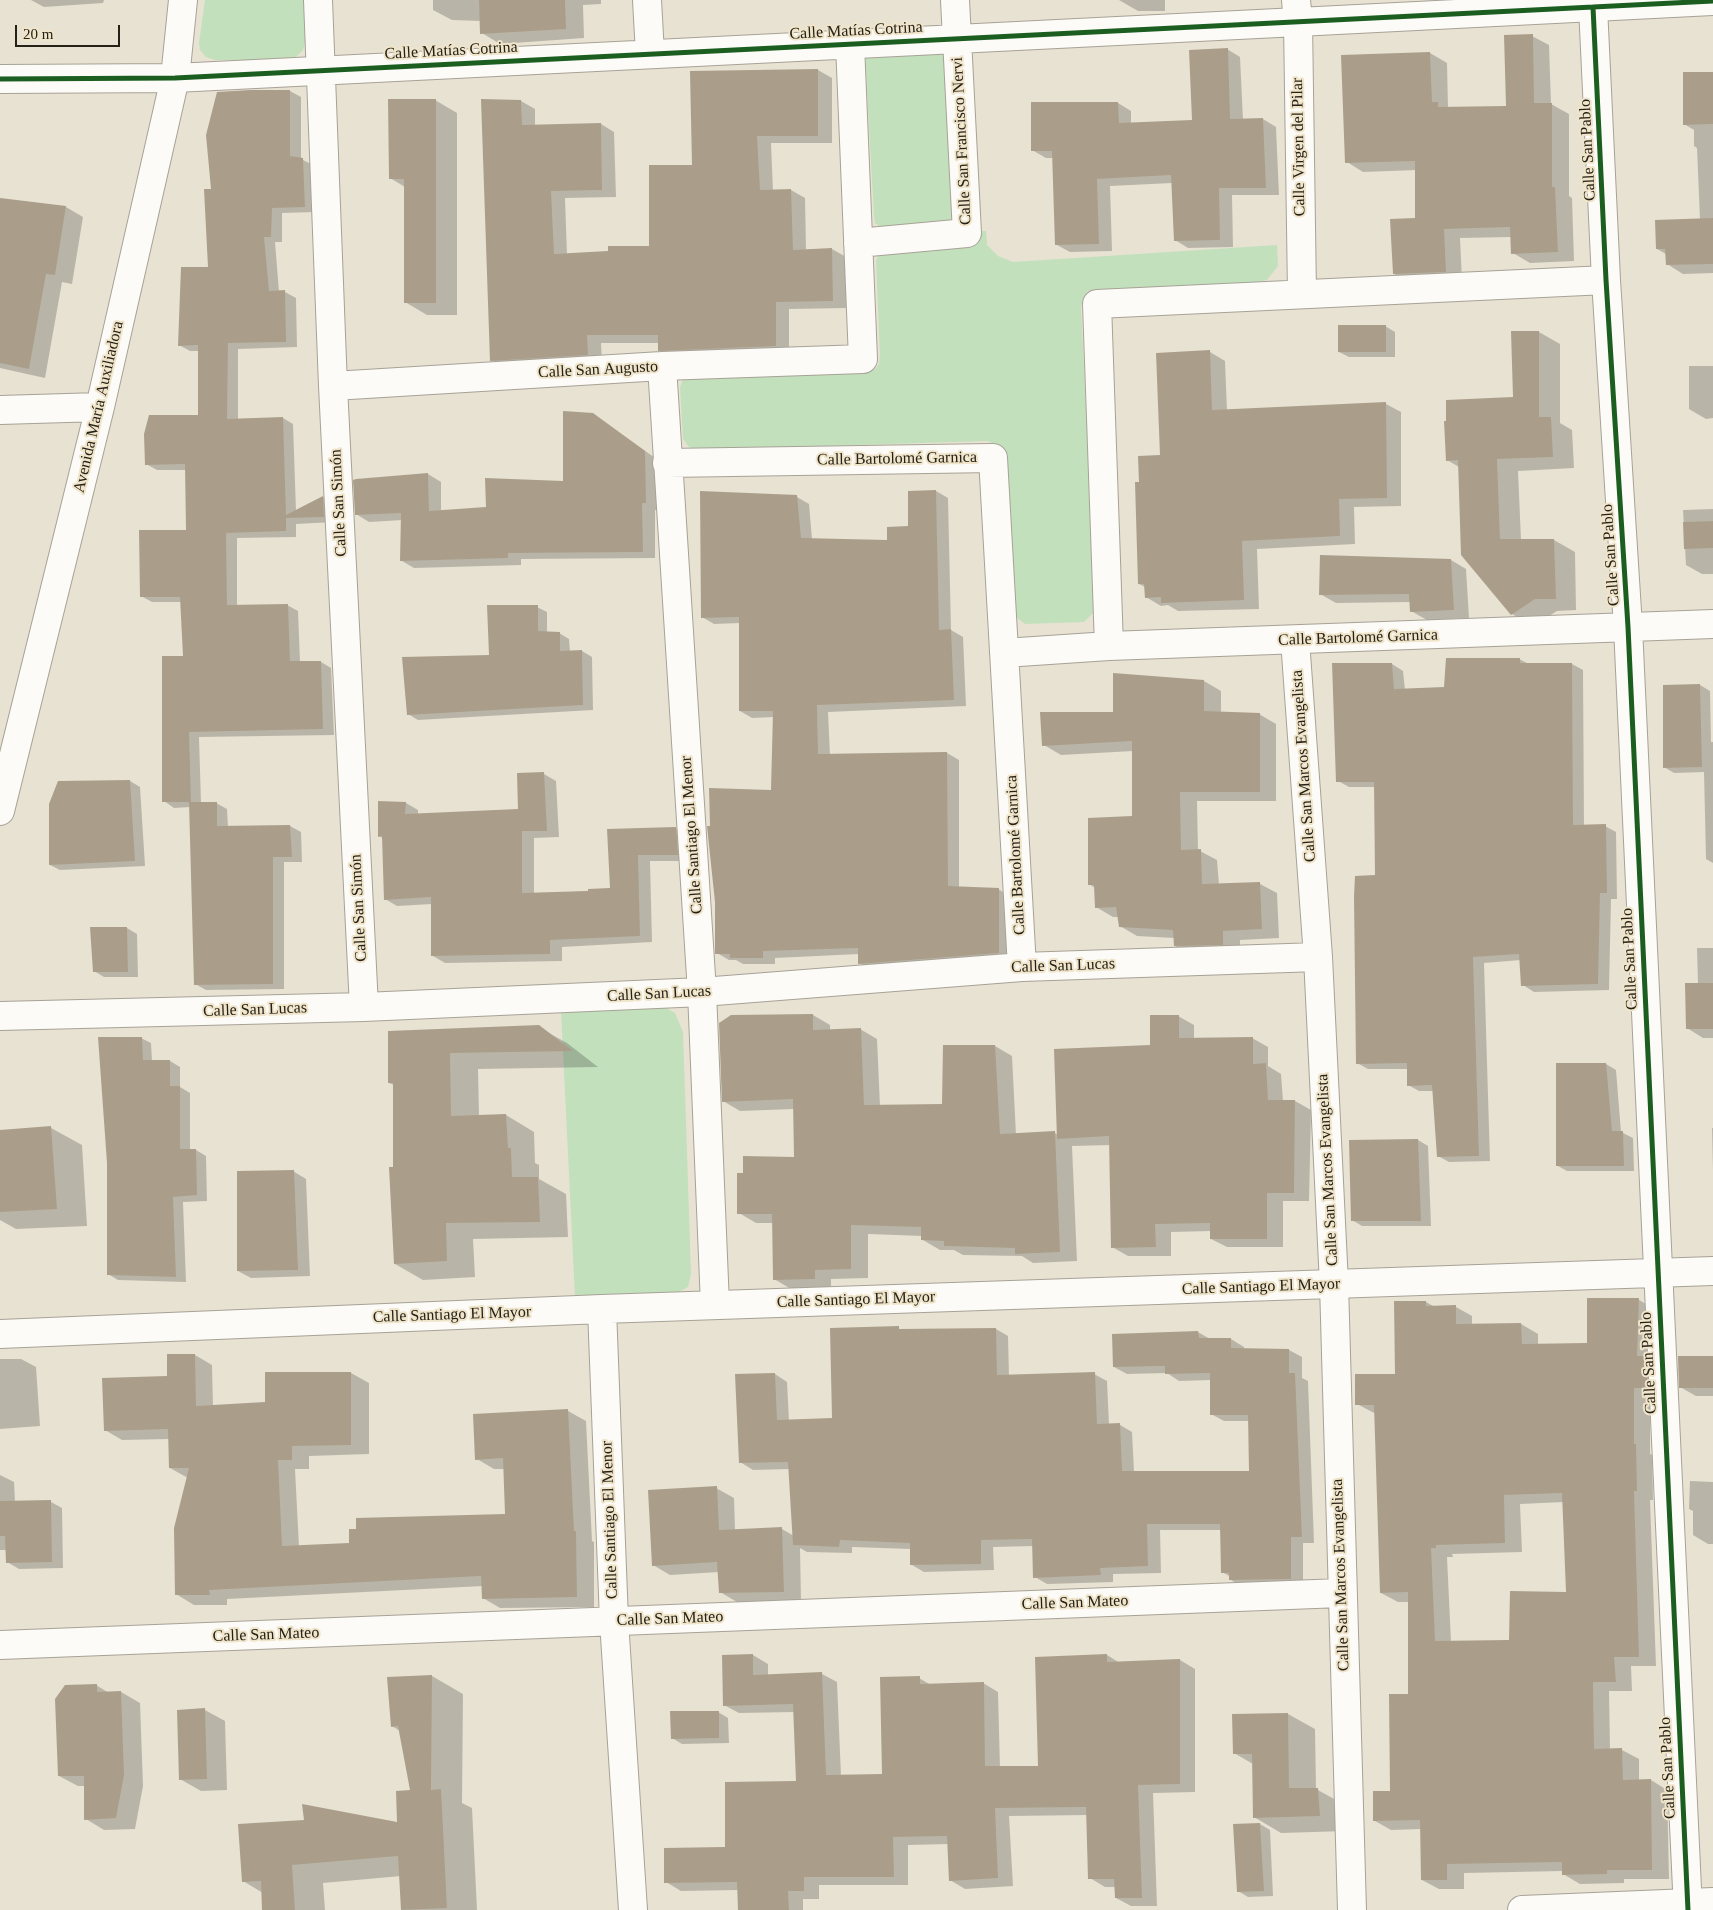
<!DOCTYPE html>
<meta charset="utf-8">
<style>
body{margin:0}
#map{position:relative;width:1713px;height:1910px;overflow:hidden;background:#e8e2d2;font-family:"Times New Roman",serif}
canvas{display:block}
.scale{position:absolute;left:15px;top:25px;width:105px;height:22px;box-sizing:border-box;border:2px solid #252117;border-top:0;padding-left:6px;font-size:15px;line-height:18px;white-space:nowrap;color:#252117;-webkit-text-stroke:4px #f0e5ca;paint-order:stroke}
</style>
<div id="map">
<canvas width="1713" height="1910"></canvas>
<div class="scale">20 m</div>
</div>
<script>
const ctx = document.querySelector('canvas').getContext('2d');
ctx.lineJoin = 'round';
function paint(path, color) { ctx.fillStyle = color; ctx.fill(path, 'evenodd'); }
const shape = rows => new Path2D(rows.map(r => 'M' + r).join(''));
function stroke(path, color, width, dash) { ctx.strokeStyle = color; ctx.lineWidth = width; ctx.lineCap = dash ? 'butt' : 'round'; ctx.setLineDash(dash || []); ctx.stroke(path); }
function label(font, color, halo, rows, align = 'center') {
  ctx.font = font + ' "Times New Roman",serif'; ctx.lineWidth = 4; ctx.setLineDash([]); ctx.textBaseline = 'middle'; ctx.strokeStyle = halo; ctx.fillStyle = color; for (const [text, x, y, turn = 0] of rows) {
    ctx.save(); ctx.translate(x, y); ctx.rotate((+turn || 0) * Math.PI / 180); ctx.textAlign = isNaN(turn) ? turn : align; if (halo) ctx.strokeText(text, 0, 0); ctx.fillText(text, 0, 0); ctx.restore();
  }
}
const green = shape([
 [205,0,304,0,306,39,303,50,296,57,286,60,215,60,206,57,200,50,199,43],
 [946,49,953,223,884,230,875,223,874,216,865,54],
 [979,231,986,231,987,245,998,256,1013,262,1277,245,1278,266,1267,280,1258,282,1097,290,1088,291,1083,298,1081,308,1096,605,1094,612,1084,622,1025,624,1016,617,1003,450,996,444,987,441,696,450,689,447,683,439,680,388,682,381,688,377,867,373,875,369,879,364,880,356,876,261,878,256,887,252,965,247,972,244],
 [663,1006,675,1013,683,1032,691,1274,688,1287,679,1292,575,1297,561,1011]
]);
const shadow = shape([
 [31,0,104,0,103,3,44,7],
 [433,0,601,0,601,4,583,5,584,38,500,44,482,33,481,21,452,20,433,10],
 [1119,0,1165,0,1165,11,1138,11],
 [1532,36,1549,45,1551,104,1569,114,1569,196,1572,198,1574,261,1530,263,1513,253,1512,237,1460,238,1462,281,1411,283,1394,274,1416,219,1417,170,1363,172,1347,162,1430,53,1447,63,1448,108,1507,107],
 [1227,49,1240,57,1243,120,1263,119,1276,127,1279,195,1232,195,1233,247,1188,248,1175,240,1172,183,1110,186,1112,251,1070,252,1057,245,1054,158,1046,158,1032,150,1118,103,1131,111,1131,124,1193,122],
 [818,70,832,78,832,143,771,143,773,191,791,190,805,198,806,250,832,249,846,257,847,308,789,309,789,354,673,358,660,350,659,343,601,343,602,362,505,368,492,360,521,101,535,109,535,126,601,124,614,132,616,197,565,198,567,255,650,248,693,167],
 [1713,74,1713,273,1683,274,1667,264,1666,254,1657,249,1700,220,1697,148,1694,146,1694,130,1684,124],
 [290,91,301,97,301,159,313,165,315,212,282,213,282,242,275,242,279,292,285,292,296,298,297,347,238,349,238,419,283,418,293,424,296,511,323,497,333,503,334,522,296,524,296,537,237,538,237,606,287,605,298,611,300,662,321,662,331,668,334,735,199,737,201,803,216,803,227,809,228,827,290,826,301,832,302,862,284,862,284,989,206,990,195,984,190,807,174,808,164,801,184,657,182,602,152,602,141,596,187,531,186,470,157,470,146,464,199,416,199,351,190,351,179,345,210,268,212,190],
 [435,100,457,113,457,315,427,315,405,302,405,187,390,178],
 [0,199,66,207,83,217,72,284,62,282,45,378,0,368],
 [1385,326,1395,332,1395,357,1349,357,1339,352],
 [1539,332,1560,344,1560,423,1572,430,1574,468,1518,471,1521,540,1554,540,1575,552,1576,610,1557,611,1533,626,1512,614,1459,467,1447,460,1514,398],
 [1210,352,1225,361,1227,411,1386,404,1401,412,1401,506,1354,507,1355,544,1257,549,1259,609,1178,611,1168,605,1161,606,1146,597,1145,587,1139,584,1140,483,1161,456],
 [1689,366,1713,366,1713,418,1706,419,1689,409],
 [593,414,658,460,659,510,655,510,655,558,521,559,521,565,414,568,402,561,403,520,369,522,356,514,355,481,428,474,441,482,441,511,487,508,564,482],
 [936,491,948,498,951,630,963,637,966,706,828,712,830,755,947,753,959,760,959,888,998,889,1010,896,1010,960,871,970,859,963,859,954,775,958,775,964,743,964,736,960,729,960,717,953,772,791,774,717,752,718,740,711,740,623,714,624,702,617,797,497,809,504,812,539,889,541,909,527,909,492],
 [1713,509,1713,574,1702,574,1686,565,1683,510],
 [1451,560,1466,569,1469,618,1427,620,1411,611,1411,602,1336,603,1320,594],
 [537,607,547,612,547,632,559,633,569,639,570,652,582,651,592,657,593,710,418,720,408,714,490,656],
 [1519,659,1529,664,1572,664,1583,670,1584,826,1605,826,1616,832,1617,899,1611,899,1609,990,1534,992,1523,985,1521,960,1484,963,1490,1161,1449,1162,1438,1156,1434,1091,1419,1091,1408,1085,1408,1069,1368,1069,1357,1063,1376,877,1375,787,1349,787,1338,781,1333,664,1392,664,1403,671,1405,690,1445,689],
 [1204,681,1221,691,1221,713,1259,714,1276,724,1276,801,1197,801,1198,850,1217,860,1219,885,1260,884,1277,893,1279,938,1240,940,1240,954,1192,955,1175,946,1174,938,1137,936,1120,926,1119,917,1113,917,1096,907,1095,888,1089,884,1133,817,1133,751,1061,755,1044,745,1114,713],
 [1700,685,1710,691,1711,742,1713,742,1713,863,1706,859,1704,772,1674,773,1664,767,1664,686],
 [544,774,556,781,559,837,534,838,534,894,611,890,609,830,675,828,688,835,689,861,650,861,652,942,562,947,562,961,445,963,433,956,432,904,397,906,385,899,384,839,379,836,380,802,406,803,418,810,418,815,519,811],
 [130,781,140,787,145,866,60,870,50,865],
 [127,928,137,934,138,977,104,977,94,971],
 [1697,948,1713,948,1713,1038,1703,1038,1687,1028,1698,984],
 [813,1015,830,1025,830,1030,860,1029,877,1039,880,1106,943,1106,944,1046,995,1046,1012,1056,1016,1135,1055,1133,1058,1135,1152,1046,1178,1016,1194,1025,1194,1039,1252,1038,1268,1047,1268,1066,1281,1074,1283,1101,1295,1101,1311,1110,1309,1201,1283,1201,1283,1247,1227,1247,1211,1239,1211,1231,1171,1232,1171,1256,1128,1256,1112,1247,1111,1145,1072,1146,1077,1261,1033,1263,1022,1256,963,1255,954,1250,940,1250,923,1240,923,1236,868,1234,868,1278,831,1279,831,1288,791,1289,774,1279,774,1223,756,1223,739,1213,744,1174,795,1158,794,1109,740,1111,723,1101],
 [538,1027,567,1043,598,1067,478,1069,479,1116,506,1115,534,1132,535,1163,539,1165,539,1179,566,1194,568,1237,473,1239,475,1277,423,1280,395,1264,394,1085,389,1083,389,1032],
 [141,1038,151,1043,152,1061,170,1061,180,1067,180,1087,190,1093,190,1150,196,1150,206,1156,207,1201,183,1202,186,1282,118,1280,108,1274],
 [1606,1064,1616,1070,1621,1132,1633,1138,1634,1171,1567,1171,1558,1166],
 [51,1128,82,1145,87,1226,16,1229,0,1220,0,1131],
 [1712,1128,1713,1128,1713,1171],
 [1418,1140,1428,1146,1431,1226,1362,1226,1352,1220],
 [293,1171,306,1179,310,1276,251,1278,238,1271],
 [1639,1300,1655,1309,1664,1397,1650,1397,1650,1454,1652,1455,1653,1500,1650,1500,1656,1666,1631,1666,1632,1691,1609,1691,1610,1750,1622,1750,1639,1759,1639,1781,1651,1780,1667,1790,1669,1879,1624,1879,1624,1883,1580,1884,1563,1874,1563,1871,1464,1873,1464,1889,1439,1889,1422,1880,1421,1829,1391,1830,1375,1821,1391,1792,1409,1695,1409,1602,1398,1602,1381,1593,1376,1414,1357,1404,1396,1375,1426,1302,1435,1307,1456,1307,1472,1316,1472,1325,1521,1324,1538,1334,1538,1345,1588,1344],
 [1564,1502,1567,1593,1510,1641,1451,1642,1447,1557,1453,1557,1452,1554,1522,1552,1520,1504],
 [832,1329,996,1329,1008,1336,1009,1376,1094,1374,1107,1381,1109,1425,1120,1425,1132,1432,1134,1472,1250,1472,1249,1421,1224,1421,1211,1414,1211,1380,1179,1381,1167,1373,1127,1374,1114,1367,1198,1332,1210,1339,1231,1339,1244,1347,1244,1349,1289,1350,1302,1357,1302,1378,1308,1381,1314,1543,1303,1543,1303,1586,1243,1587,1231,1580,1231,1577,1222,1572,1222,1530,1160,1530,1161,1573,1113,1574,1113,1582,1047,1584,1035,1577,1034,1546,993,1547,994,1570,924,1572,912,1565,911,1549,852,1547,852,1553,807,1552,800,1548,801,1601,737,1602,720,1592,719,1572,670,1575,653,1565,716,1488,734,1498,735,1530,782,1529,794,1536,790,1469,753,1470,740,1462,775,1374,787,1382,789,1421,833,1420],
 [195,1355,212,1365,213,1406,266,1403,266,1373,351,1373,369,1383,369,1454,309,1456,309,1469,295,1469,299,1547,351,1544,506,1515,505,1469,494,1469,477,1459,474,1415,568,1411,586,1421,592,1541,594,1542,594,1607,500,1608,483,1598,483,1586,227,1599,227,1605,194,1605,176,1594,188,1478,170,1468,169,1439,122,1440,105,1430],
 [1713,1357,1713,1396,1696,1396,1680,1387],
 [0,1359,21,1359,36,1367,40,1426,0,1429],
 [0,1475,14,1482,15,1502,51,1502,62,1508,63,1568,19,1569,7,1562,7,1550,0,1550],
 [1690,1481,1713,1482,1713,1544,1708,1544,1693,1535,1693,1511,1689,1509],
 [753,1655,768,1664,768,1676,822,1674,837,1682,841,1776,883,1775,919,1678,931,1685,983,1683,998,1692,1000,1768,1039,1767,1107,1655,1120,1663,1180,1660,1195,1669,1195,1792,1153,1793,1157,1906,1131,1906,1116,1898,1115,1887,1105,1887,1090,1878,1088,1815,1009,1816,1013,1886,965,1889,950,1880,949,1844,908,1845,908,1885,819,1885,819,1899,803,1899,803,1910,739,1910,738,1890,681,1891,666,1882,726,1848,797,1782,795,1712,739,1713,724,1705],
 [432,1676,463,1694,462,1803,472,1808,477,1910,404,1910,402,1909,401,1876,323,1883,325,1910,264,1910,263,1893,243,1881,398,1824,411,1792,400,1731,392,1726],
 [96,1685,109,1693,121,1692,140,1703,143,1786,135,1829,104,1830,86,1819,86,1786,78,1786,59,1776],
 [205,1710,225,1721,227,1790,201,1791,180,1779],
 [718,1712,728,1718,729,1743,682,1744,672,1738],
 [1288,1714,1315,1729,1316,1789,1345,1805,1346,1831,1281,1833,1254,1817,1253,1764,1234,1753],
 [1260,1824,1270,1830,1273,1896,1248,1897,1238,1891]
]);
const building = shape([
 [479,0,565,0,566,29,480,34],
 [1533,34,1534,103,1552,103,1552,187,1555,187,1558,252,1511,254,1510,227,1444,229,1446,272,1393,274,1390,219,1415,218,1415,161,1345,163,1341,55,1430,52,1432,102,1438,102,1438,107,1506,106,1504,35],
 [1228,48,1230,119,1263,118,1266,188,1219,188,1220,240,1174,241,1171,175,1097,179,1099,244,1055,245,1052,151,1031,151,1031,102,1118,102,1119,123,1192,120,1189,50],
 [818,69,818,136,757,136,760,190,791,189,793,250,832,248,833,301,776,302,776,346,658,351,658,335,587,335,588,355,490,361,481,99,521,100,522,125,601,123,602,190,551,191,554,254,608,251,608,246,649,246,649,165,692,165,690,71],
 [1683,72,1713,72,1713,124,1683,125],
 [250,90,290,90,290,156,303,158,305,207,272,208,271,237,264,237,269,291,285,290,286,342,228,343,227,419,283,417,286,515,323,496,324,517,286,518,286,531,226,533,227,605,288,604,290,661,321,661,323,729,189,732,191,802,217,802,217,826,290,825,292,857,273,857,273,984,194,985,189,802,162,802,162,656,183,656,180,597,140,597,139,530,186,530,185,464,145,465,144,434,149,415,198,415,198,345,178,346,181,267,208,267,204,189,211,189,206,135,217,92],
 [388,99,436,99,436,303,404,303,404,179,389,179],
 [0,198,66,206,55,275,46,274,29,369,0,363],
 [1713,218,1713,264,1666,265,1665,249,1656,249,1655,220],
 [1338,325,1386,325,1386,352,1338,352],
 [1511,331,1539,331,1539,417,1551,417,1553,457,1497,459,1500,539,1554,539,1556,599,1535,599,1511,615,1461,555,1458,460,1446,461,1444,421,1446,421,1446,400,1513,397],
 [1210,350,1212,410,1386,402,1387,498,1339,499,1340,536,1242,541,1244,600,1161,603,1161,597,1145,598,1144,584,1138,584,1135,482,1139,482,1138,456,1160,455,1156,353],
 [563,411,593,413,645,451,646,503,642,503,643,552,508,553,508,558,400,561,401,513,355,515,353,480,356,479,428,473,429,511,486,507,485,478,563,481],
 [936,490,939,630,951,629,954,700,817,705,818,754,947,752,948,886,999,888,999,953,858,964,858,948,763,951,763,958,730,958,730,954,715,954,715,902,707,826,710,826,709,788,771,790,773,711,739,711,739,617,701,618,700,491,797,495,801,538,887,540,887,527,908,526,908,491],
 [1713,521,1713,548,1684,549,1683,522],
 [1320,555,1451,559,1454,610,1410,612,1409,594,1319,595],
 [487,605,538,605,538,631,560,632,560,651,582,650,583,705,407,715,402,657,489,655],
 [1446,658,1520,658,1520,663,1572,663,1573,825,1606,824,1607,893,1600,893,1598,984,1521,986,1519,954,1473,957,1479,1156,1437,1157,1432,1085,1407,1086,1407,1063,1356,1064,1354,896,1355,876,1375,875,1374,782,1336,782,1332,663,1392,663,1394,689,1444,687],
 [1113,673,1204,680,1204,711,1260,713,1260,792,1180,792,1181,850,1201,849,1202,884,1260,882,1262,929,1223,931,1223,945,1174,946,1173,930,1119,927,1116,907,1095,908,1094,885,1088,885,1088,818,1132,816,1132,741,1042,746,1040,712,1113,712],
 [1700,684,1702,767,1663,768,1663,685],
 [544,772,547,831,522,831,522,893,588,891,588,889,610,888,607,829,676,827,678,855,638,855,640,936,550,940,550,954,431,956,431,897,384,900,382,836,378,837,378,801,406,802,405,814,518,809,517,773],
 [130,780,135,861,49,865,49,804,58,781],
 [90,927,127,927,128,972,93,972],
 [1685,983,1713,983,1713,1029,1686,1029],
 [813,1014,813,1030,861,1028,864,1105,942,1104,943,1045,995,1045,1000,1134,1055,1131,1060,1252,1015,1254,1015,1248,944,1246,944,1241,921,1240,921,1227,851,1225,851,1269,815,1270,815,1279,773,1280,772,1214,737,1214,737,1173,743,1173,743,1156,794,1157,793,1099,722,1102,719,1023,731,1015],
 [1150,1015,1179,1015,1179,1038,1253,1037,1253,1064,1266,1063,1268,1100,1295,1100,1294,1193,1267,1193,1267,1239,1210,1239,1210,1223,1155,1224,1156,1247,1111,1248,1109,1136,1057,1139,1054,1049,1150,1045],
 [539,1025,573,1051,450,1053,451,1116,506,1114,508,1148,511,1148,512,1177,538,1177,540,1222,446,1223,447,1261,394,1264,389,1167,393,1167,393,1083,388,1083,388,1031],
 [98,1037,142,1037,143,1060,170,1060,170,1086,180,1086,180,1149,196,1149,197,1195,173,1197,176,1277,107,1275,107,1163],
 [1556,1063,1606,1063,1612,1131,1623,1131,1624,1166,1556,1166],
 [51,1126,57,1209,0,1212,0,1130],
 [1418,1139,1421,1221,1351,1221,1349,1140],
 [294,1170,298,1270,237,1271,237,1171],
 [1587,1298,1639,1298,1637,1356,1646,1356,1648,1388,1634,1388,1634,1444,1636,1444,1637,1491,1634,1491,1639,1657,1614,1657,1616,1682,1593,1682,1594,1749,1622,1748,1623,1780,1651,1779,1652,1870,1607,1870,1607,1874,1562,1875,1562,1862,1447,1864,1447,1880,1421,1880,1420,1820,1373,1821,1373,1791,1390,1791,1389,1694,1408,1694,1408,1592,1380,1593,1374,1405,1355,1405,1355,1374,1395,1374,1394,1301,1426,1301,1426,1306,1456,1305,1456,1324,1521,1323,1522,1344,1587,1343],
 [1562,1493,1566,1592,1510,1591,1509,1640,1435,1641,1431,1548,1436,1548,1436,1545,1505,1543,1504,1495],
 [899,1326,899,1329,996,1328,997,1375,1095,1372,1097,1424,1120,1423,1122,1471,1249,1471,1248,1415,1210,1415,1210,1373,1165,1374,1165,1366,1113,1367,1112,1334,1198,1331,1199,1338,1231,1338,1231,1348,1289,1349,1289,1373,1295,1373,1302,1537,1291,1537,1291,1579,1229,1580,1229,1573,1221,1573,1220,1524,1147,1524,1148,1566,1100,1568,1101,1575,1033,1578,1032,1539,981,1540,981,1564,910,1565,910,1543,840,1540,839,1547,793,1545,788,1462,739,1463,735,1374,775,1373,777,1420,832,1418,830,1328],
 [167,1354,195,1354,196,1406,265,1402,265,1372,351,1372,351,1445,292,1446,292,1460,278,1460,282,1546,349,1543,349,1529,356,1529,356,1518,505,1514,503,1458,475,1460,473,1414,568,1409,574,1531,576,1531,577,1597,482,1599,481,1576,209,1590,210,1595,175,1595,174,1528,189,1468,169,1468,168,1429,104,1431,102,1378,167,1376],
 [1678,1356,1713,1356,1713,1388,1679,1388],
 [717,1486,719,1530,782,1527,784,1592,719,1593,717,1562,652,1566,648,1490],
 [51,1500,52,1562,6,1563,5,1536,0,1536,0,1501],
 [753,1654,753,1675,822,1672,826,1775,882,1774,880,1677,920,1676,920,1684,984,1682,985,1766,1038,1766,1035,1657,1107,1654,1107,1662,1180,1659,1180,1784,1138,1785,1142,1898,1115,1898,1114,1879,1088,1879,1086,1807,995,1808,998,1878,949,1881,947,1836,893,1837,894,1877,804,1877,804,1891,788,1891,789,1910,738,1910,737,1882,664,1883,664,1848,725,1847,725,1782,796,1781,793,1704,723,1706,722,1655],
 [432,1675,431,1790,441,1789,447,1908,401,1910,398,1856,292,1865,295,1910,262,1910,261,1881,242,1882,238,1824,304,1820,302,1804,397,1822,396,1791,410,1790,398,1726,391,1727,387,1677],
 [97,1684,97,1692,121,1691,124,1775,116,1818,84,1820,84,1776,58,1776,55,1699,65,1685],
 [205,1708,207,1779,179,1780,177,1710],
 [670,1711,719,1711,719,1738,671,1739],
 [1288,1713,1289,1788,1318,1788,1320,1816,1253,1818,1252,1754,1233,1754,1232,1714],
 [1260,1823,1264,1891,1237,1892,1233,1824]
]);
const minor = shape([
 [318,0,333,386,364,1007],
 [647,0,650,54],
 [1593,7,1606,280,1628,627,1688,1910],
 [0,79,175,78,1298,22,1302,294],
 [858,243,967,233,955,0],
 [662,366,702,992,715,1305],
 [333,386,662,366,863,359,850,44],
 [0,410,100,407],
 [667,463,993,458,1022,967],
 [1295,640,1318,957,1334,1284,1352,1910],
 [1109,646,1097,304,1606,280],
 [1004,653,1109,646,1713,624],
 [0,811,100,407,175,78,183,0],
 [0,1016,364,1007,702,992,1022,967,1318,957],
 [602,1309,614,1621,633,1910],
 [0,1334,602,1309,1713,1271],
 [0,1645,1341,1593],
 [1522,1910,1713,1902]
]);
const tertiary = shape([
 [1296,0,1298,22,1713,1]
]);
const cycleway = shape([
 [1593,7,1606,280,1628,627,1688,1910],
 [0,79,175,78,1713,1]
]);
const streetNames = [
 ["Calle Matías Cotrina",856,31,-3],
 ["Calle Matías Cotrina",451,51,-3],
 ["Calle San Francisco Nervi",962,141,-93],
 ["Calle Virgen del Pilar",1299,147,-91],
 ["Calle San Pablo",1588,150,-93],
 ["Calle San Augusto",598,370,-3],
 ["Avenida María Auxiliadora",99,407,-77],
 ["Calle Bartolomé Garnica",897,459,-1],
 ["Calle San Simón",339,503,-93],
 ["Calle San Pablo",1611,555,-94],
 ["Calle Bartolomé Garnica",1358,638,-2],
 ["Calle San Marcos Evangelista",1304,766,-94],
 ["Calle Santiago El Menor",692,835,-94],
 ["Calle Bartolomé Garnica",1016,855,-93],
 ["Calle San Simón",359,908,-93],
 ["Calle San Pablo",1630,959,-93],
 ["Calle San Lucas",1063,966,-2],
 ["Calle San Lucas",659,994,-3],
 ["Calle San Lucas",255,1010,-2],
 ["Calle San Marcos Evangelista",1328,1170,-93],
 ["Calle Santiago El Mayor",1261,1287,-2],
 ["Calle Santiago El Mayor",856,1300,-2],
 ["Calle Santiago El Mayor",452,1315,-2],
 ["Calle San Pablo",1649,1363,-93],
 ["Calle Santiago El Menor",610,1520,-92],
 ["Calle San Marcos Evangelista",1341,1575,-92],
 ["Calle San Mateo",1075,1603,-2],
 ["Calle San Mateo",670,1619,-2],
 ["Calle San Mateo",266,1635,-2],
 ["Calle San Pablo",1668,1768,-93]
];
paint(green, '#c3e0bd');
paint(shadow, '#0003');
paint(building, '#aa9e8a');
stroke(minor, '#a7a296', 30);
stroke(tertiary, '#a7a296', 30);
stroke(minor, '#fcfbf8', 28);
stroke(tertiary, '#fcfbf8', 28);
stroke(cycleway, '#1b5e20', 5);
label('16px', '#252117', '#f0e5ca', streetNames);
</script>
